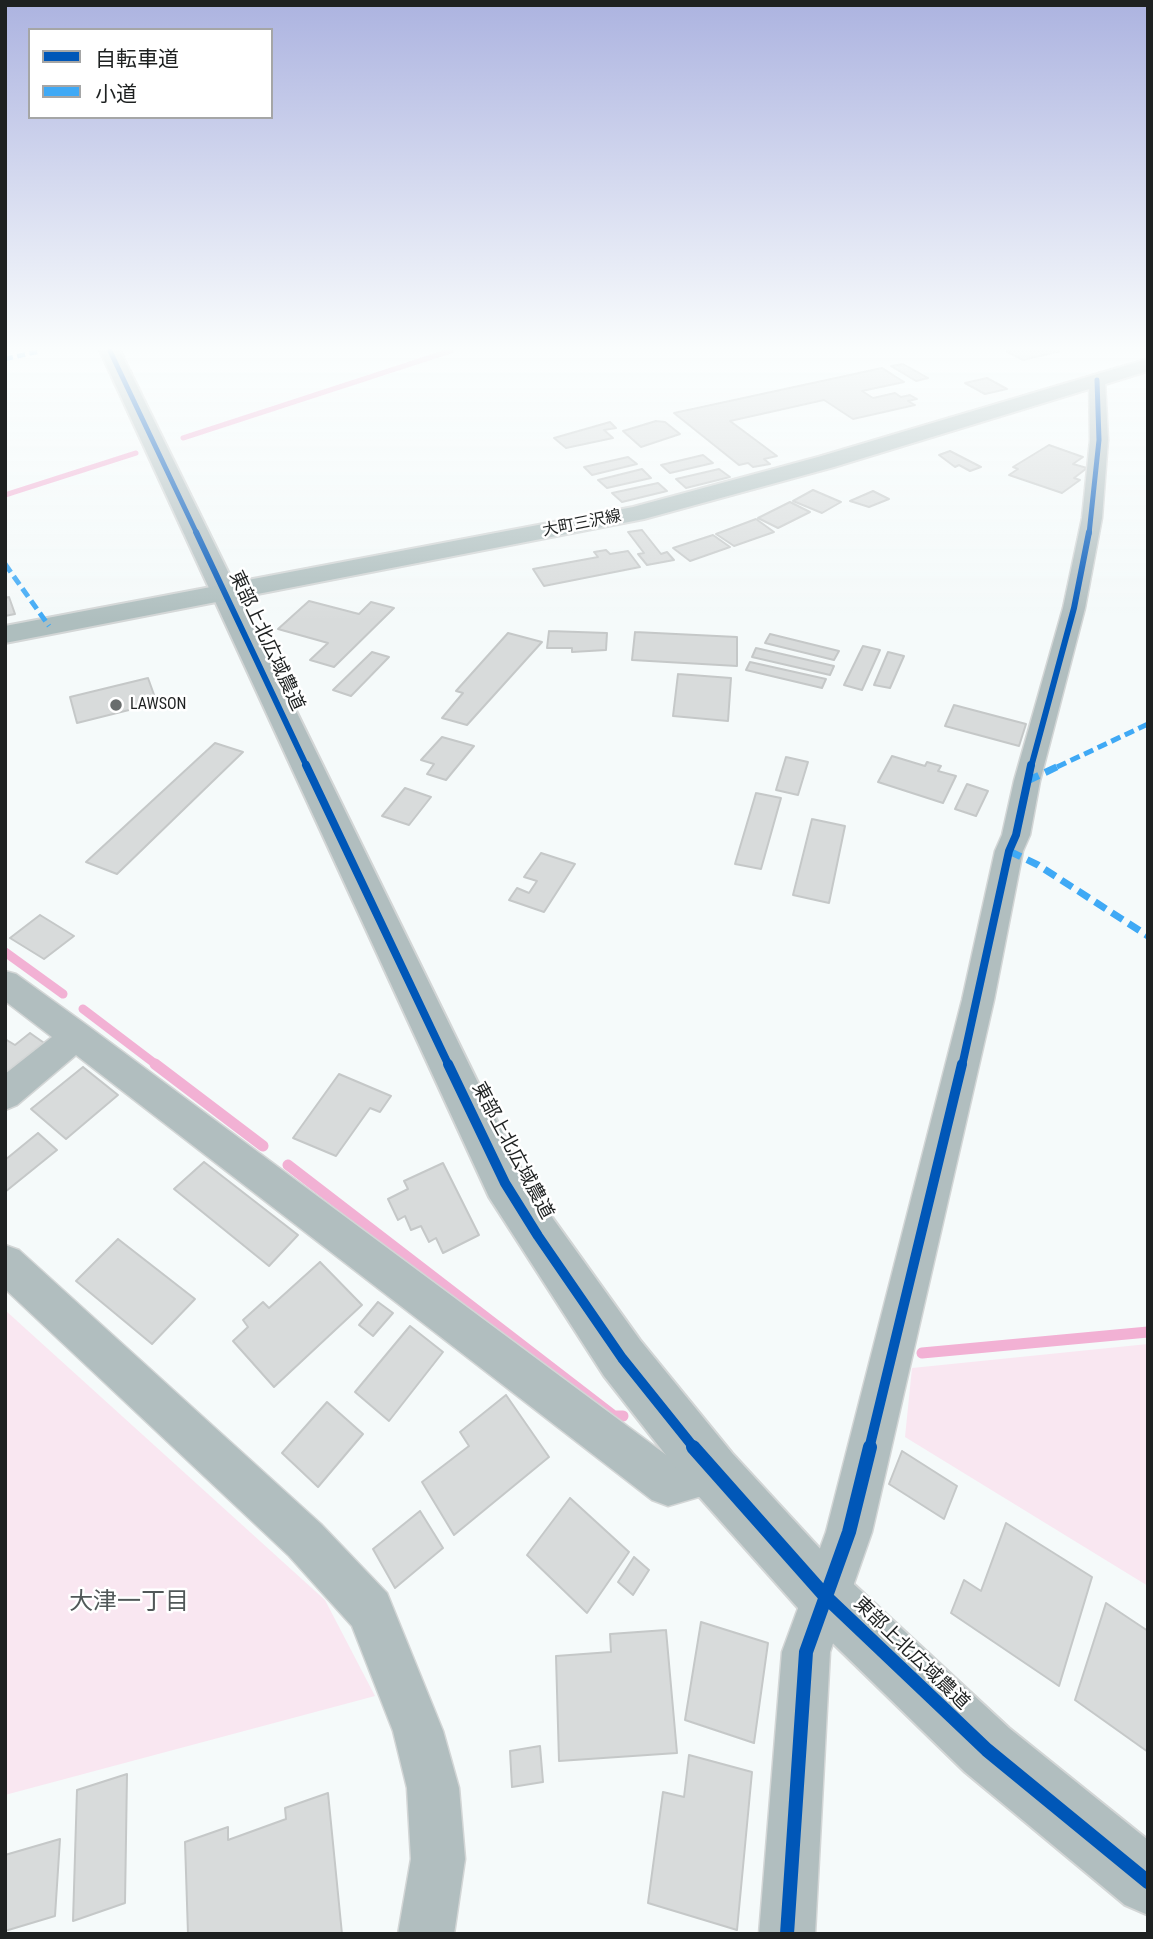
<!DOCTYPE html>
<meta charset="utf-8">
<style>
body{margin:0}
#map{position:relative;width:1153px;height:1939px;overflow:hidden;background:#f5fafa;font-family:"Roboto Condensed","Noto Sans JP",sans-serif}
canvas{display:block}
.frame{position:absolute;inset:0;border:7px solid #1e2121;pointer-events:none}
.legend{position:absolute;left:28px;top:28px;width:245px;height:91px;box-sizing:border-box;background:#fff;border:2px solid #a5a6a6;margin:0;padding:9px 12px;list-style:none;font-size:21px;color:#1e2121}
.legend li{display:flex;align-items:center;gap:14px;height:35px}
.legend b{width:35px;border:2px solid #a5a6a6}
</style>
<div id="map">
<canvas width="1153" height="1939"></canvas>
<div class="frame"></div>
<ul class="legend">
<li><b style="height:9px;background:#0057b8"></b>自転車道</li>
<li><b style="height:9px;background:#3fa9f5"></b>小道</li>
</ul>
</div>
<script>
const ctx = document.querySelector('canvas').getContext('2d');
ctx.lineJoin = 'round';
function paint(path, color) { ctx.fillStyle = color; ctx.fill(path, 'evenodd'); }
const shape = rows => new Path2D(rows.map(r => 'M' + r).join(''));
function stroke(path, color, width, dash) { ctx.strokeStyle = color; ctx.lineWidth = width; ctx.lineCap = dash ? 'butt' : 'round'; ctx.setLineDash(dash || []); ctx.stroke(path); }
function label(font, color, halo, rows, align = 'center') {
  ctx.font = font + ' "Roboto Condensed","Noto Sans JP",sans-serif'; ctx.lineWidth = 5; ctx.setLineDash([]); ctx.textBaseline = 'middle'; ctx.strokeStyle = halo; ctx.fillStyle = color; for (const [text, x, y, turn = 0] of rows) {
    ctx.save(); ctx.translate(x, y); ctx.rotate((+turn || 0) * Math.PI / 180); ctx.textAlign = isNaN(turn) ? turn : align; if (halo) ctx.strokeText(text, 0, 0); ctx.fillText(text, 0, 0); ctx.restore();
  }
}
const green = shape([
 [5,1310,325,1600,375,1696,5,1795],
 [1148,1344,1148,1586,905,1437,912,1368]
]);
const streamFar2 = shape([
 [183,438,450,351],
 [5,495,136,453]
]);
const streamFar1 = shape([
 [5,952,63,994],
 [83,1009,158,1066]
]);
const stream = shape([
 [155,1064,263,1146],
 [288,1165,614,1416,623,1416],
 [922,1353,1148,1332]
]);
const building = shape([
 [1006,351,1060,351,1023,360,1006,351],
 [903,364,928,378,916,381,891,366,903,364],
 [882,368,904,382,862,391,873,398,895,393,901,397,910,395,917,399,908,401,915,405,853,419,824,400,730,421,777,456,764,459,770,464,753,467,748,463,739,465,674,413,882,368],
 [987,378,1007,389,985,394,965,383,987,378],
 [656,421,665,422,680,434,641,447,623,431,656,421],
 [610,422,616,428,604,430,613,438,566,448,554,438,610,422],
 [1049,445,1083,457,1073,464,1087,468,1074,478,1080,480,1062,493,1009,475,1018,469,1013,467,1049,445],
 [950,451,981,467,970,471,959,465,955,467,939,455,950,451],
 [703,455,713,463,670,473,661,465,703,455],
 [628,457,637,464,592,475,584,467,628,457],
 [642,469,651,478,607,488,598,480,642,469],
 [719,469,730,477,686,488,676,479,719,469],
 [658,483,667,491,622,502,612,493,658,483],
 [813,490,841,502,822,513,793,501,813,490],
 [873,491,889,499,869,507,850,501,873,491],
 [790,502,810,512,778,528,758,518,790,502],
 [756,519,774,532,734,546,716,534,756,519],
 [642,530,661,554,667,552,674,560,647,565,638,554,644,553,628,532,642,530],
 [713,535,730,547,690,561,673,548,713,535],
 [606,550,610,554,628,551,640,567,544,586,533,569,598,557,594,552,606,550],
 [9,597,15,614,5,616,5,598,9,597],
 [309,601,359,614,371,602,394,608,334,667,310,660,328,643,278,629,309,601],
 [549,631,607,633,606,650,572,652,572,648,547,648,549,631],
 [635,632,737,637,737,666,632,660,635,632],
 [508,633,542,642,467,725,442,718,463,693,456,691,508,633],
 [770,634,839,651,834,660,765,643,770,634],
 [863,646,880,650,862,690,844,685,863,646],
 [756,648,834,666,830,675,752,657,756,648],
 [372,652,389,657,351,696,333,690,372,652],
 [888,652,904,656,890,688,874,685,888,652],
 [750,662,826,679,822,688,746,670,750,662],
 [678,674,731,678,728,721,673,716,678,674],
 [148,678,157,703,77,723,70,697,148,678],
 [954,705,1026,724,1019,746,945,726,954,705],
 [442,737,474,746,446,780,427,774,434,764,421,760,442,737],
 [215,743,243,752,117,874,86,862,215,743],
 [892,756,925,766,927,762,941,766,938,771,956,776,943,803,878,782,892,756],
 [786,757,808,762,798,795,776,790,786,757],
 [967,784,988,791,976,816,955,809,967,784],
 [405,788,431,797,409,825,382,816,405,788],
 [756,793,781,798,761,869,735,864,756,793],
 [812,819,845,826,829,903,793,895,812,819],
 [541,853,575,864,544,912,509,900,517,888,529,893,537,881,524,877,541,853],
 [40,915,74,936,44,959,10,938,40,915],
 [30,1033,47,1045,5,1079,5,1039,15,1045,30,1033],
 [83,1067,118,1095,66,1139,31,1109,83,1067],
 [339,1074,391,1096,380,1112,370,1108,336,1156,293,1138,339,1074],
 [38,1133,57,1150,5,1192,5,1160,38,1133],
 [204,1162,298,1235,269,1266,174,1189,204,1162],
 [443,1163,479,1235,443,1253,436,1238,429,1242,421,1226,411,1230,405,1216,398,1220,388,1199,408,1189,404,1181,443,1163],
 [118,1239,195,1299,152,1344,76,1281,118,1239],
 [320,1262,362,1305,274,1387,233,1341,248,1327,243,1320,263,1302,269,1308,320,1262],
 [378,1302,393,1313,373,1336,359,1325,378,1302],
 [410,1326,443,1352,389,1421,355,1392,410,1326],
 [506,1395,549,1457,454,1535,422,1482,469,1446,460,1432,506,1395],
 [327,1402,363,1434,318,1487,282,1453,327,1402],
 [902,1451,957,1486,944,1519,889,1484,902,1451],
 [570,1498,629,1552,587,1613,527,1555,570,1498],
 [420,1511,443,1548,395,1588,373,1549,420,1511],
 [1006,1523,1092,1577,1059,1686,951,1613,964,1580,981,1591,1006,1523],
 [634,1557,649,1570,633,1595,618,1582,634,1557],
 [1106,1603,1148,1631,1148,1752,1075,1700,1106,1603],
 [701,1622,768,1643,754,1743,685,1720,701,1622],
 [666,1630,677,1753,559,1761,556,1656,611,1652,610,1634,666,1630],
 [540,1746,543,1782,512,1787,510,1751,540,1746],
 [689,1755,752,1772,737,1930,648,1903,663,1792,684,1797,689,1755],
 [127,1774,125,1903,73,1921,77,1790,127,1774],
 [328,1793,342,1934,188,1934,185,1842,228,1827,228,1840,286,1819,285,1808,328,1793],
 [60,1839,55,1916,5,1931,5,1855,60,1839]
]);
const minor = shape([
 [1097,375,1105,380,1108,440,1102,518,1085,608,1040,781,1030,835,1023,851,994,1000,872,1532,830,1652,815,1934,759,1934,782,1652,826,1532,962,1000,995,851,1002,835,1014,781,1063,608,1082,518,1090,440,1089,380,1097,375],
 [5,971,16,974,88,1026,673,1460,713,1450,729,1456,735,1472,729,1488,668,1506,652,1500,76,1055,17,1105,5,1110,5,1074,52,1037,5,1001,5,971],
 [5,1245,19,1250,321,1524,387,1593,443,1731,459,1788,465,1859,454,1934,398,1934,411,1859,407,1788,393,1731,352,1626,289,1556,5,1289,5,1245]
]);
const tertiary = shape([
 [100,351,120,351,483,1093,521,1169,554,1220,640,1340,732,1453,846,1577,1009,1728,1148,1840,1148,1915,1125,1905,965,1772,806,1617,694,1491,604,1376,489,1197,100,351]
]);
const secondary = shape([
 [1148,359,1148,371,834,467,644,519,5,643,5,626,633,507,818,457,1148,359]
]);
const quietFar2 = shape([
 [5,359,41,351]
]);
const quietFar1 = shape([
 [5,564,49,626],
 [1057,767,1148,724]
]);
const quiet = shape([
 [1027,781,1061,765],
 [1009,851,1038,865,1148,936]
]);
const cyclewayFar4 = shape([
 [110,351,197,534],
 [1089,534,1099,440,1097,380]
]);
const cyclewayFar3 = shape([
 [196,532,307,767],
 [1031,767,1074,608,1089,532]
]);
const cyclewayFar2 = shape([
 [306,765,449,1066],
 [962,1066,1009,851,1016,835,1031,765]
]);
const cyclewayFar1 = shape([
 [448,1064,505,1183,538,1236,622,1358,695,1449],
 [869,1449,962,1064]
]);
const cycleway = shape([
 [693,1447,826,1597,987,1750,1148,1882],
 [787,1934,806,1652,849,1532,870,1447]
]);
const markers = [
 [116,705,7,"#696d6d"]
];
const farStreetnames = [
 ["大町三沢線",582,524,-11]
];
const farPoinames = [
 ["LAWSON",130,705]
];
const streetNames = [
 ["東部上北広域農道",266,641,65],
 ["東部上北広域農道",512,1151,62],
 ["東部上北広域農道",911,1654,44]
];
const nearNeighbourhoodnames = [
 ["大津一丁目",129,1603]
];
paint(green, '#f9e7f1');
stroke(streamFar2, '#f2b1d4', 5);
stroke(streamFar1, '#f2b1d4', 9);
stroke(stream, '#f2b1d4', 11);
paint(building, '#d8dbdb');
stroke(building, '#c5c8c8', 2);
stroke(minor, '#d3d6d6', 3);
stroke(tertiary, '#d3d6d6', 4);
stroke(secondary, '#d3d6d6', 4);
paint(minor, '#b1bebf');
paint(tertiary, '#b1bebf');
paint(secondary, '#aebebe');
stroke(quietFar2, '#3fa9f5', 4.5, [8, 4.5]);
stroke(quietFar1, '#3fa9f5', 5, [10, 5]);
stroke(quiet, '#3fa9f5', 7, [13, 7]);
stroke(cyclewayFar4, '#0057b8', 5);
stroke(cyclewayFar3, '#0057b8', 6);
stroke(cyclewayFar2, '#0057b8', 8);
stroke(cyclewayFar1, '#0057b8', 10);
stroke(cycleway, '#0057b8', 14);
const sky = ctx.createLinearGradient(0, 0, 0, 622);
sky.addColorStop(0, '#acb3e0');
sky.addColorStop(0.56, '#fafdfd');
sky.addColorStop(1, '#fafdfd00');
ctx.fillStyle = sky;
ctx.fillRect(0, 0, 1153, 622);
for (const [x, y, r, color] of markers) { const dot = new Path2D(); dot.arc(x, y, r, 0, 2 * Math.PI); ctx.fillStyle = color; ctx.fill(dot); stroke(dot, '#fff', 2.5); }
label('16px', '#1e2121', '#fff', farStreetnames);
label('16px', '#1e2121', '#fff', farPoinames, 'left');
label('19px', '#1e2121', '#fff', streetNames);
label('24px', '#515859', '#fff', nearNeighbourhoodnames);
</script>
